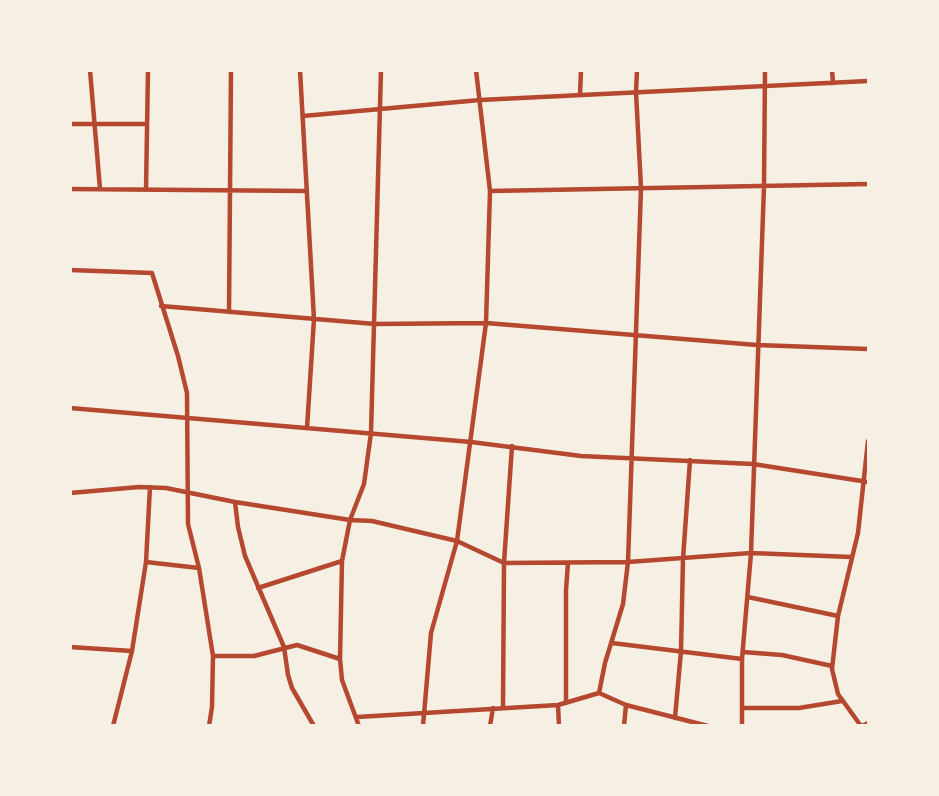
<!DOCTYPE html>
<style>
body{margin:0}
#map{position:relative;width:939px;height:796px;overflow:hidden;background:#f6efe4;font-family:Signika,sans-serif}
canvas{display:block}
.frame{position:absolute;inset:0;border:72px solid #f6efe4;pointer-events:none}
</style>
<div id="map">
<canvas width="939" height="796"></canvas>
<div class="frame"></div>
</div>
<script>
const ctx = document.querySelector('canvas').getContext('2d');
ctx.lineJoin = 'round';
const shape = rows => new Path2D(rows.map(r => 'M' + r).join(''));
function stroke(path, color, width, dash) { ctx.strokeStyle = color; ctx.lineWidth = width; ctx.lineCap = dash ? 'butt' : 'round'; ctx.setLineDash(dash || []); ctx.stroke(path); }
const minor = shape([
 [90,70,100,189],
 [300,70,314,319,307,428],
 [832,70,833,83],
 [580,95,581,70],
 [303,116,480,100,868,81],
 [70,124,147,124],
 [70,189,307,191],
 [146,190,148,70],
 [490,191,868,184],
 [70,270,152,273,178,356,187,393,188,524,199,568,213,656,212,707,209,726],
 [161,306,375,324,486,323,757,345,868,349],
 [229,312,231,70],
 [70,408,471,442,581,456,753,464,868,482],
 [70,493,139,487,166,488,235,502,350,520,372,521,457,541,504,563,628,562,751,553,851,557],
 [235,502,238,527,245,556,284,647,288,675,292,688,314,726],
 [146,562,199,568],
 [258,588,342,561],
 [748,597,838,616],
 [612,643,742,659],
 [70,647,132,651],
 [743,652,782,655,832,666],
 [213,656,254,656,297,645,340,659],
 [599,693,605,663,623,604,628,562,641,188,636,92,637,70],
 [566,703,566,590,568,563],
 [558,705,559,726],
 [503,707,504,563,512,446],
 [742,708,799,708,842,701],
 [357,717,558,705,599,693,626,705,708,726],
 [675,718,681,651,683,559,690,460],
 [113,726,132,651,146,562,150,487],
 [359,726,342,680,340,659,342,561,350,520,364,484,371,433,381,70],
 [423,726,431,633,457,541,486,323,490,191,476,70],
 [490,726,493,708],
 [624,726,626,705],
 [742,726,742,659,751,553,764,186,765,70],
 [861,726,838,694,832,669,838,616,858,533,868,441],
 [862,726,868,723]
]);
stroke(minor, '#b5482f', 4.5);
</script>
